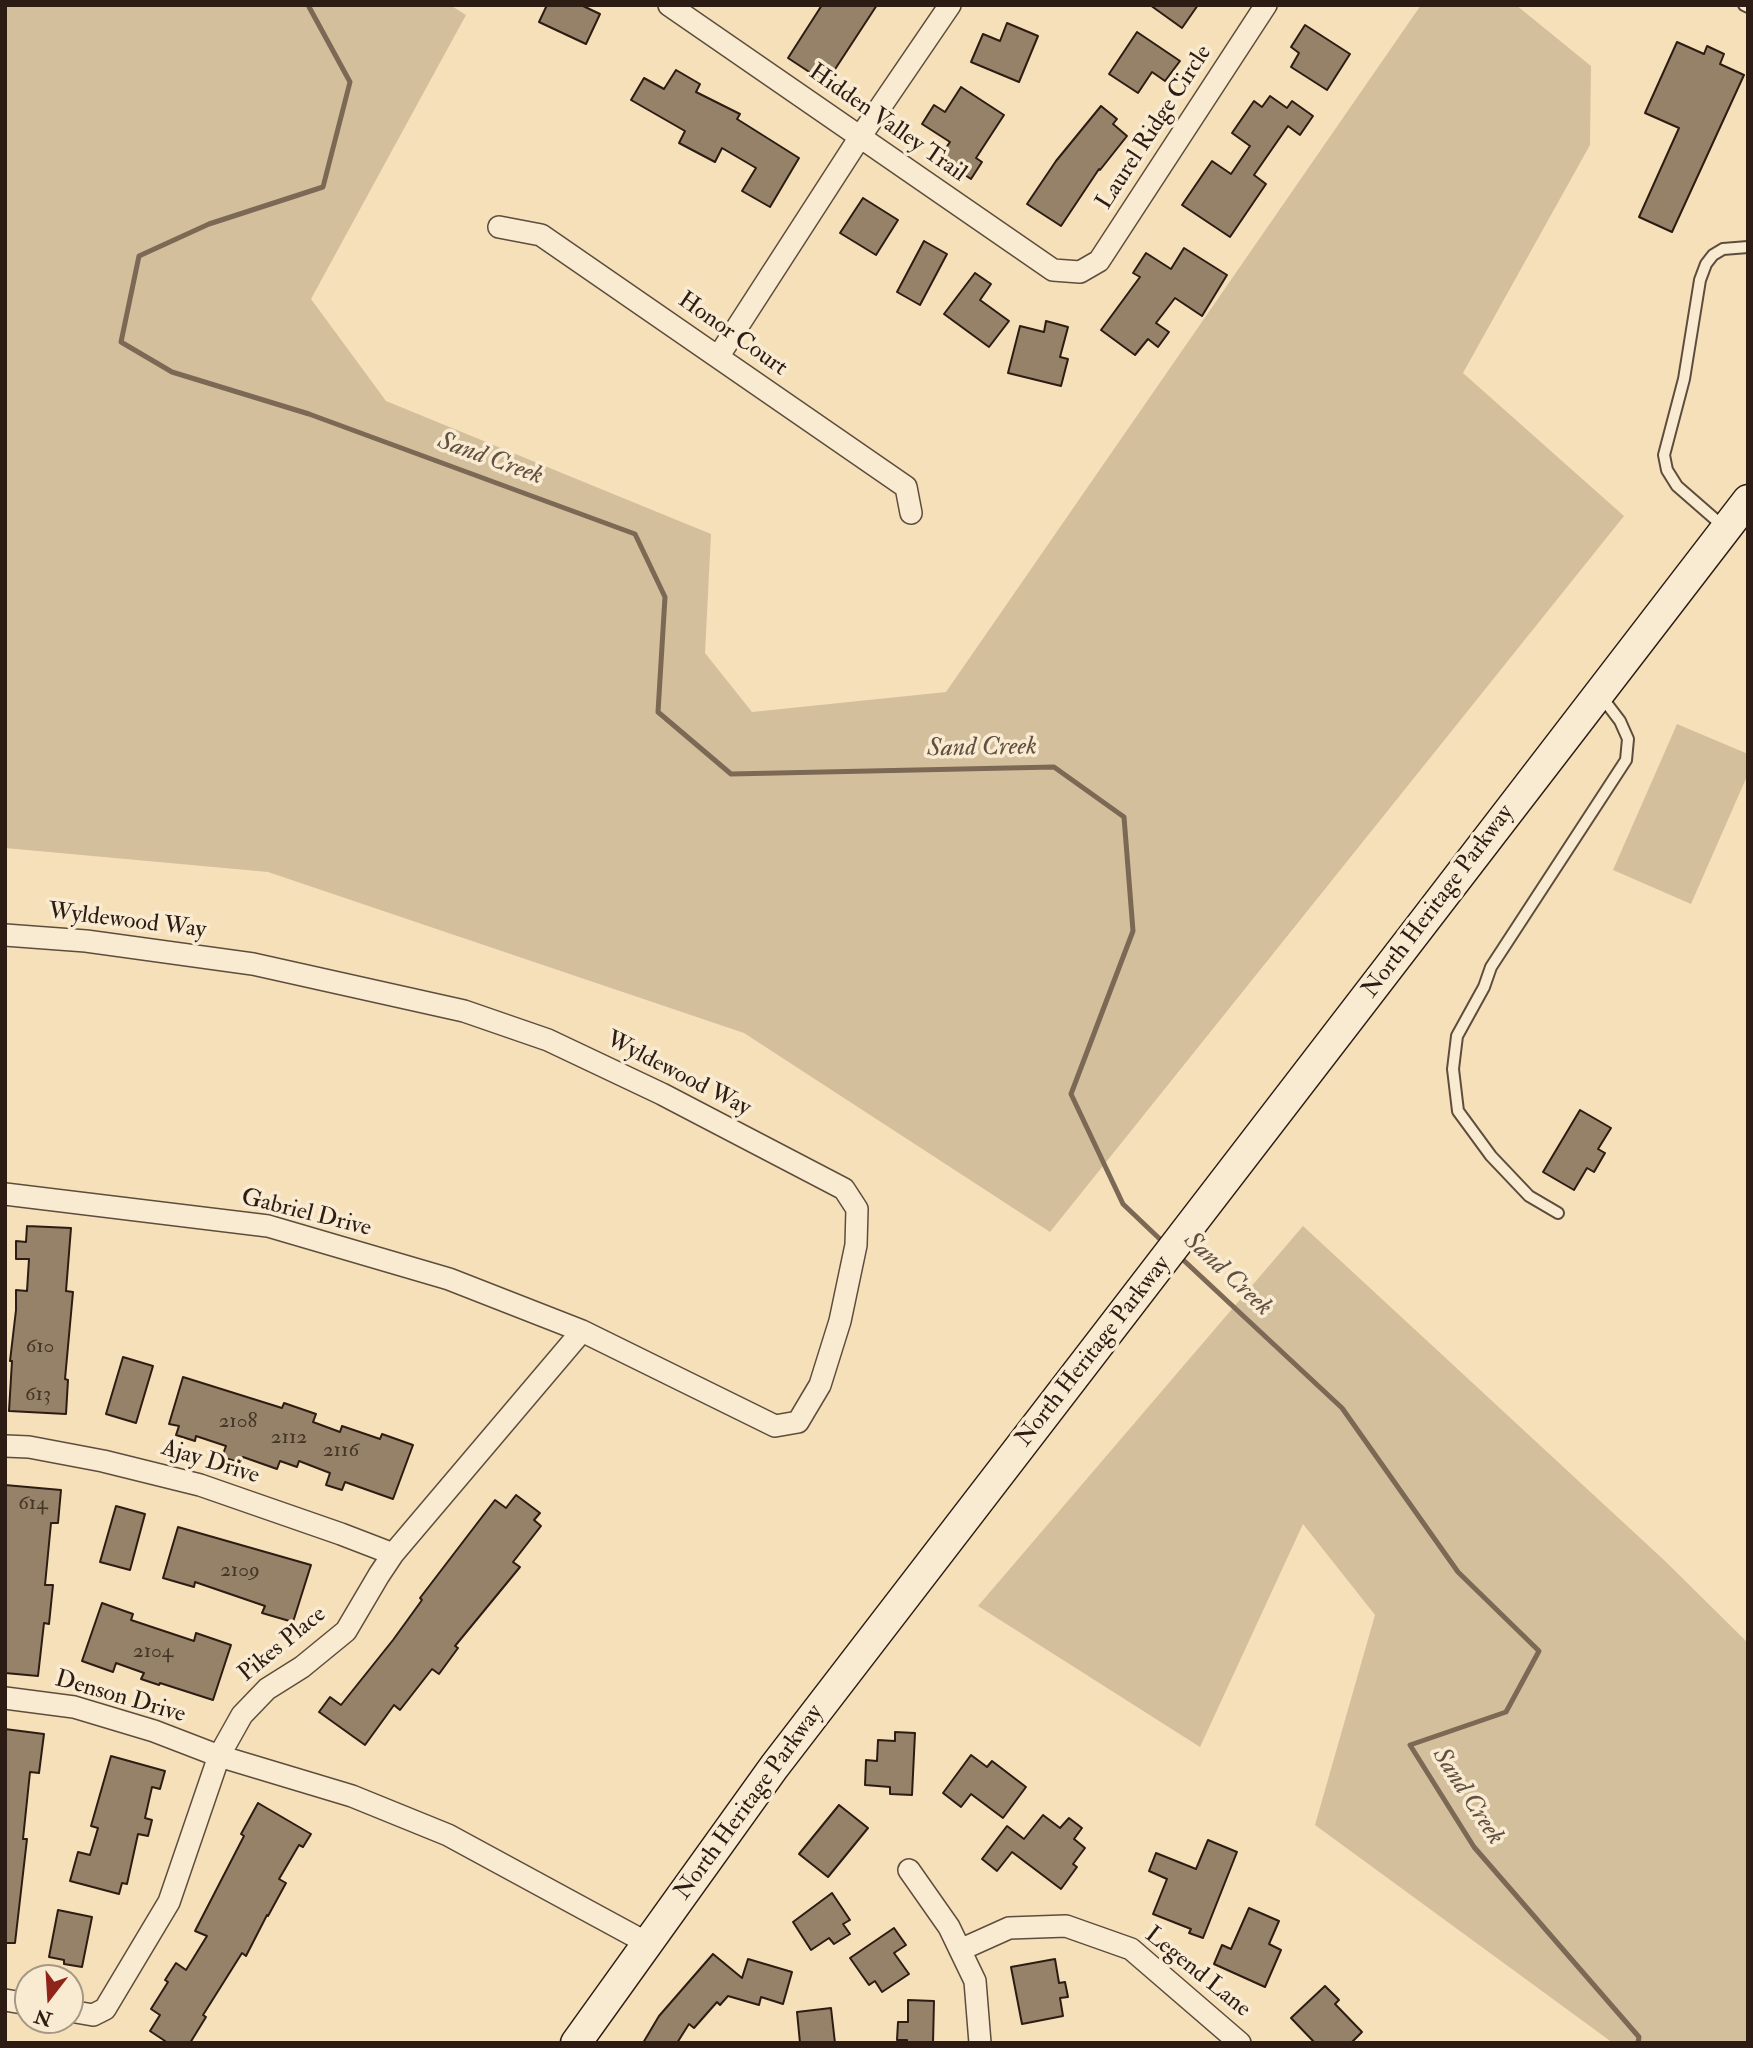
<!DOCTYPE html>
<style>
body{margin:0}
#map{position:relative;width:1753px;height:2048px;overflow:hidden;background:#f6e0b9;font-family:"IM FELL Double Pica",serif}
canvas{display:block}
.frame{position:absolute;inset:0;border:7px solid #2c1c13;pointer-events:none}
.north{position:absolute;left:14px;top:1964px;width:70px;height:70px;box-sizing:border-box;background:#f9ebd2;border:2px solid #a79886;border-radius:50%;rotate:197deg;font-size:19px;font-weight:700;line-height:28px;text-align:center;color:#2c1c13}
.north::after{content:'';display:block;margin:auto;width:24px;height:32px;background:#8f2418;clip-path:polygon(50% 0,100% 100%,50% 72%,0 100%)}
</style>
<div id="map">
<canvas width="1753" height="2048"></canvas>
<div class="frame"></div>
<div class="north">N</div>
</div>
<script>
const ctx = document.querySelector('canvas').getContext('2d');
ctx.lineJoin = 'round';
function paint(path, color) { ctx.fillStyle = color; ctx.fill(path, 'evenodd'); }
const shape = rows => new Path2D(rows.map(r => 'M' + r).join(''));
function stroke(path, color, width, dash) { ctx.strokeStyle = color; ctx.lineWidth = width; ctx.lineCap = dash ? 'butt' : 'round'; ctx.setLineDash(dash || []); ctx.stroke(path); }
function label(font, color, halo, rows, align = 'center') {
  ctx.font = font + ' "IM FELL Double Pica",serif'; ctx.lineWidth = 7; ctx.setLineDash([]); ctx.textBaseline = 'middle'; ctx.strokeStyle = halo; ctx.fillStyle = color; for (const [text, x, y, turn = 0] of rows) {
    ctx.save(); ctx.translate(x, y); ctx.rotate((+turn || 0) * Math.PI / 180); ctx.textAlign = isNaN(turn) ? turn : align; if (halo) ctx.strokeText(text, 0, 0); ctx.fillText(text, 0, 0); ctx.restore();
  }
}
const green = shape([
 [5,5,450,5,466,15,311,299,386,401,711,534,705,653,752,712,946,692,1421,5,1516,5,1591,66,1590,145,1463,373,1624,516,1050,1232,744,1033,268,872,5,848],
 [1677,724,1748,754,1748,774,1691,904,1613,870],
 [1303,1226,1665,1561,1748,1643,1748,2043,1613,2043,1315,1825,1375,1615,1303,1524,1200,1747,978,1606]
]);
const stream = shape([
 [308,5,350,82,323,187,209,224,139,256,121,342,172,372,309,414,635,534,665,597,658,712,731,774,1054,767,1124,817,1133,931,1071,1094,1123,1204,1164,1243],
 [1179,1256,1342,1408,1458,1572,1539,1651,1506,1712,1410,1745,1474,1847,1639,2037,1638,2043]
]);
const building = shape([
 [547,5,581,5,600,14,586,44,539,22,547,5],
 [822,5,877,5,826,83,788,58,822,5],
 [1150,5,1198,5,1182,28,1150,5],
 [1007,23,1038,36,1019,82,971,62,983,34,1000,41,1007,23],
 [1305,25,1350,54,1327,90,1291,67,1299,53,1291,47,1305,25],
 [1137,32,1180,61,1165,81,1152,72,1138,93,1109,74,1137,32],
 [1677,42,1704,54,1707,46,1724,54,1720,64,1744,75,1672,232,1639,217,1679,128,1645,113,1677,42],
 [676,70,700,84,696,92,740,114,737,119,799,158,770,207,742,191,756,168,722,148,715,162,679,143,685,131,631,100,644,78,664,89,676,70],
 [961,87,1004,115,976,158,982,162,971,179,939,158,950,142,922,124,934,105,945,112,961,87],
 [1270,96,1287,108,1292,101,1313,116,1300,135,1288,126,1254,175,1266,184,1230,237,1182,205,1212,161,1231,174,1250,146,1232,133,1254,101,1262,107,1270,96],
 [1101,106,1117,119,1113,124,1127,136,1100,170,1099,169,1061,226,1027,204,1056,161,1101,106],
 [863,198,898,220,876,255,840,233,863,198],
 [924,241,947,254,920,305,897,292,924,241],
 [1184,248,1227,275,1202,316,1175,298,1156,323,1169,332,1158,347,1148,339,1135,355,1101,330,1140,277,1133,273,1146,253,1171,269,1184,248],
 [975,273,991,284,980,300,1009,321,989,347,944,314,975,273],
 [1046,321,1068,327,1060,357,1068,359,1061,386,1008,373,1020,326,1044,332,1046,321],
 [1580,1110,1611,1128,1598,1149,1605,1153,1594,1172,1587,1168,1574,1190,1543,1172,1580,1110],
 [27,1226,71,1228,66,1291,73,1292,65,1379,68,1380,66,1414,9,1411,12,1361,10,1361,16,1310,16,1290,27,1291,29,1259,16,1259,16,1241,26,1242,27,1226],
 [123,1357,153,1366,136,1423,106,1414,123,1357],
 [183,1377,282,1408,284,1403,316,1414,313,1422,340,1432,342,1426,380,1439,382,1434,413,1445,393,1499,345,1482,342,1490,326,1485,330,1473,299,1461,297,1467,280,1461,277,1469,243,1457,241,1463,222,1457,226,1446,196,1436,195,1441,176,1435,179,1426,169,1424,183,1377],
 [5,1485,61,1490,58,1523,51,1523,45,1585,53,1585,49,1624,44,1623,38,1676,5,1673,5,1485],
 [516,1495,540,1513,534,1520,541,1526,513,1562,520,1567,455,1646,458,1648,439,1674,432,1669,400,1710,394,1705,365,1745,319,1712,330,1697,341,1705,393,1640,422,1600,420,1598,495,1500,506,1508,516,1495],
 [116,1506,145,1514,130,1570,100,1562,116,1506],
 [178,1527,311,1565,293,1622,262,1613,265,1606,195,1582,194,1587,163,1578,178,1527],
 [102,1603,133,1614,131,1620,194,1641,196,1633,231,1645,213,1700,160,1683,159,1685,141,1679,144,1673,116,1663,113,1672,82,1661,102,1603],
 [5,1729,44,1734,39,1773,30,1772,23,1839,27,1839,15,1943,5,1943,5,1729],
 [895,1732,915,1733,912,1795,890,1794,890,1787,865,1785,866,1760,877,1761,878,1740,895,1741,895,1732],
 [971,1755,987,1767,992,1761,1026,1787,1003,1818,971,1794,961,1807,943,1793,971,1755],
 [111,1756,165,1771,160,1789,152,1787,145,1818,152,1820,148,1836,138,1834,127,1884,122,1883,119,1894,70,1881,78,1852,90,1855,98,1828,91,1826,111,1756],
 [258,1803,311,1834,303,1847,299,1845,279,1879,286,1883,268,1916,267,1915,246,1956,242,1953,203,2015,206,2017,190,2043,168,2043,150,2031,160,2015,151,2009,168,1982,165,1980,176,1963,186,1970,207,1936,195,1931,244,1836,241,1834,258,1803],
 [839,1805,868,1828,828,1877,799,1854,839,1805],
 [1043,1815,1060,1828,1069,1818,1082,1828,1074,1839,1085,1848,1073,1864,1077,1867,1061,1889,1012,1852,997,1871,982,1859,1007,1826,1024,1839,1043,1815],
 [1208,1840,1237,1852,1203,1938,1189,1933,1191,1929,1153,1914,1167,1879,1149,1871,1156,1853,1196,1869,1208,1840],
 [832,1893,850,1920,843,1924,850,1934,834,1944,829,1938,811,1950,793,1922,832,1893],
 [1249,1908,1279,1921,1269,1944,1281,1950,1265,1987,1214,1964,1222,1945,1231,1949,1249,1908],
 [58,1910,92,1917,82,1967,64,1964,64,1960,49,1957,58,1910],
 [894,1928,906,1945,894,1953,909,1974,882,1992,875,1981,869,1985,850,1958,894,1928],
 [713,1954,742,1978,748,1959,792,1972,783,2004,761,1997,759,2005,728,1996,720,2005,717,2002,694,2028,689,2024,677,2043,643,2043,659,2016,713,1954],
 [1055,1959,1059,1983,1065,1982,1068,1997,1060,1998,1063,2016,1022,2024,1011,1967,1055,1959],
 [1325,1986,1339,2000,1335,2004,1362,2032,1351,2043,1315,2043,1291,2018,1325,1986],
 [908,2000,934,2001,933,2043,907,2043,907,2040,897,2040,898,2022,908,2022,908,2000],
 [831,2008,835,2043,800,2043,797,2012,831,2008]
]);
const lane = shape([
 [1744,5,1748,7],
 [1724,527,1677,486,1667,470,1664,455,1684,379,1700,280,1706,264,1713,255,1723,249,1748,247],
 [1558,1213,1529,1196,1491,1156,1458,1111,1453,1069,1457,1036,1484,987,1491,967,1626,760,1628,739,1620,721,1601,696]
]);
const street = shape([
 [669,5,1053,270,1080,272,1099,261,1266,5],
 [499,227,541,235,906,487,911,513],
 [718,357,860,137,950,5],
 [5,935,86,941,253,964,464,1011,548,1040,662,1094,844,1189,857,1209,856,1245,840,1321,820,1385,798,1422,775,1426,582,1331,449,1279,268,1226,5,1194],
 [5,1446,29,1447,103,1461,200,1485,341,1534,393,1554],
 [5,1698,74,1707,154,1731,219,1756,352,1796,448,1835,647,1943],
 [909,1870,949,1927,975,1981,980,2043],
 [960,1950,1009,1928,1066,1926,1131,1949,1240,2043],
 [5,2000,28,2004],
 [70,2011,93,2015,105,2009,169,1902,219,1756,242,1715,267,1689,302,1667,346,1631,379,1575,393,1554,582,1331]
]);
const secondary = shape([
 [576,2043,774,1767,1748,500]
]);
const numberNames = [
 ["610",40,1347],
 ["613",38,1395],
 ["2108",238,1422],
 ["2112",289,1438],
 ["2116",341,1451],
 ["614",33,1504],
 ["2109",240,1571],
 ["2104",153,1652]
];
const streetNames = [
 ["Hidden Valley Trail",887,124,35],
 ["Laurel Ridge Circle",1155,128,-57],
 ["Honor Court",732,335,35],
 ["North Heritage Parkway",1439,902,-53],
 ["Wyldewood Way",127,922,7],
 ["Wyldewood Way",678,1075,27],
 ["Gabriel Drive",306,1214,14],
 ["North Heritage Parkway",1094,1352,-52],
 ["Ajay Drive",210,1463,17],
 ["Pikes Place",283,1645,-39],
 ["Denson Drive",120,1698,16],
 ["North Heritage Parkway",750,1803,-54],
 ["Legend Lane",1197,1973,39]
];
const waterNames = [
 ["Sand Creek",490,460,20],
 ["Sand Creek",982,749,-1],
 ["Sand Creek",1227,1275,43],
 ["Sand Creek",1467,1797,57]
];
paint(green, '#d4bf9d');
stroke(stream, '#7c6955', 5);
paint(building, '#958269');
stroke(building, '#2c1c13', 2);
stroke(lane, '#5e4d3c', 14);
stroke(street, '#5e4d3c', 24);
stroke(secondary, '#2c1c13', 33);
stroke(lane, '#f9ebd2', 10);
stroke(street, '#f9ebd2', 21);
stroke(secondary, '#f9ebd2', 30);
label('21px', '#463628', null, numberNames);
label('24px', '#2c1c13', '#f9ebd2', streetNames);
label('italic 26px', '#61503f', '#f9ebd2', waterNames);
</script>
